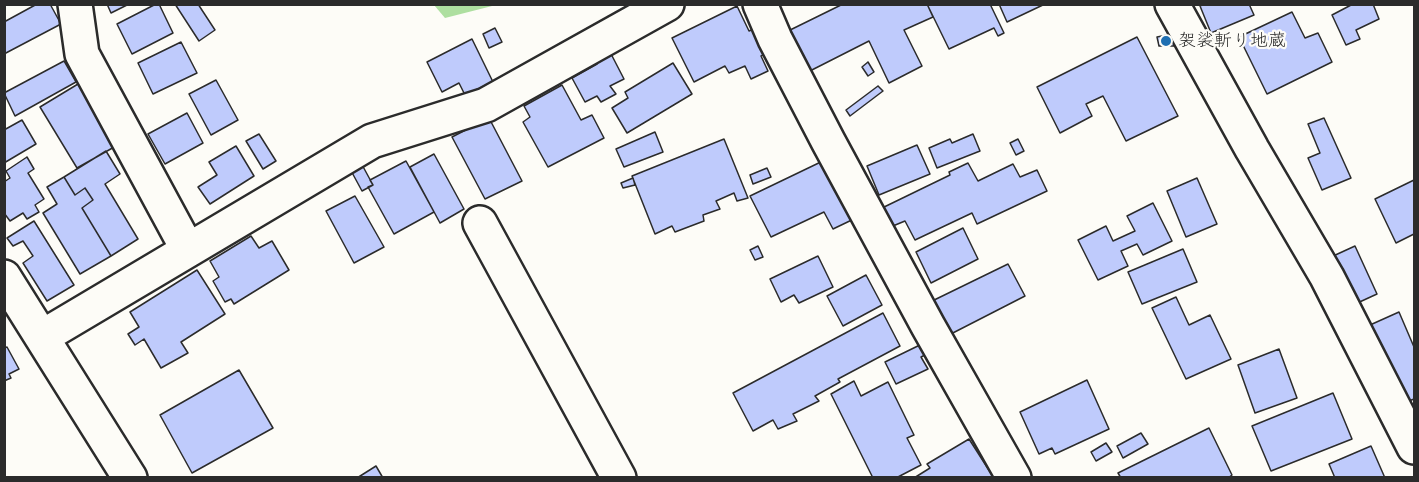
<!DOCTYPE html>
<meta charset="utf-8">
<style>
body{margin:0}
#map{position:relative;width:1419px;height:482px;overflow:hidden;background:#fdfcf7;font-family:Delius,sans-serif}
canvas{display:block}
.frame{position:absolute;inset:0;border:6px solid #2b2b2b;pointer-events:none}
</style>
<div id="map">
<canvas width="1419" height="482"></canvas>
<div class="frame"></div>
</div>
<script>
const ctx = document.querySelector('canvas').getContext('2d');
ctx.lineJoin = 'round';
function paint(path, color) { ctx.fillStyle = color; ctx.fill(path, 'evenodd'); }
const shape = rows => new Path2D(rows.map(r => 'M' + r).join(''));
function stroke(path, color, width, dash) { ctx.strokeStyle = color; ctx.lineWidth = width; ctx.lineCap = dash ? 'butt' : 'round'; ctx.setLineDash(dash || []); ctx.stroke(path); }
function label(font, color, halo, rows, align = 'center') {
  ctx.font = font + ' Delius,"Klee One",sans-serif'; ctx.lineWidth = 4.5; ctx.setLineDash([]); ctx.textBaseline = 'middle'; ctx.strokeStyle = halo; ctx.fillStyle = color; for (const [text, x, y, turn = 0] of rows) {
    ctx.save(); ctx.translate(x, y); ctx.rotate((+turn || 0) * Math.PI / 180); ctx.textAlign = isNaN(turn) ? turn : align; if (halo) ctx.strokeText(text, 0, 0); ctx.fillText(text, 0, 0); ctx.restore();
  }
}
const green = shape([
 [434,5,496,5,445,18]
]);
const building = shape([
 [37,4,50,4,61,24,4,54,4,22,37,4],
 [107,4,129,4,111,13,107,4],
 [156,4,159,4,173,33,132,54,117,24,156,4],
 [175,4,198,4,215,30,199,41,175,4],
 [843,4,927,4,933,17,904,30,922,66,889,83,869,41,802,75,782,34,843,4],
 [927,4,990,4,1004,33,998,36,994,28,949,49,927,4],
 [999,4,1045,4,1007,22,999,4],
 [1204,4,1249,4,1254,15,1211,33,1200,6,1204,4],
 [1353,4,1373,4,1379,19,1356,30,1360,39,1346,45,1332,15,1353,4],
 [737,6,749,31,756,28,768,53,761,56,768,71,751,79,745,66,729,73,725,66,694,82,672,38,737,6],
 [1292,12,1305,38,1318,33,1332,62,1267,94,1239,37,1292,12],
 [495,28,502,42,489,48,483,34,495,28],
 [1172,34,1174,46,1159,46,1157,37,1172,34],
 [1137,37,1178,116,1126,141,1103,96,1086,104,1092,116,1060,133,1037,87,1137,37],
 [472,39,493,82,465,95,459,83,442,92,427,62,472,39],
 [181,42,197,73,153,94,138,63,181,42],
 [609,50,624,79,610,86,616,94,601,102,597,96,585,102,572,78,597,64,594,58,609,50],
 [64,61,76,82,15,116,4,93,64,61],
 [868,62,874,72,868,76,862,67,868,62],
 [673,63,692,94,627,133,612,108,628,98,625,92,673,63],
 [216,80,238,120,211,135,189,94,216,80],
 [78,84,116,146,77,168,40,107,78,84],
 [562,85,581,120,592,115,604,138,548,167,523,122,530,117,524,106,562,85],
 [878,86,883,91,850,116,846,110,878,86],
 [187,113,203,143,165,164,148,134,187,113],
 [489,118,522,181,485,199,452,137,489,118],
 [1324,118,1351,178,1322,190,1308,158,1320,153,1308,124,1324,118],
 [22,120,36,144,4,163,4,130,22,120],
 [655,132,663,152,624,167,616,149,655,132],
 [259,134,276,161,263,169,246,141,259,134],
 [973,134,980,151,937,168,929,148,950,139,952,143,973,134],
 [724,139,748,198,737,201,734,193,716,201,720,209,703,215,704,221,675,232,672,226,655,234,632,176,724,139],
 [1018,139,1024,151,1016,155,1010,143,1018,139],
 [917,145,930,174,879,195,867,166,917,145],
 [236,146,254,176,210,204,198,187,217,175,209,162,236,146],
 [106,151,120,174,105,184,138,239,111,256,82,208,93,200,85,188,75,195,64,177,106,151],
 [434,154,464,209,440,223,410,167,434,154],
 [27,157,34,169,28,173,44,199,35,205,39,212,27,219,23,213,10,221,4,213,4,182,10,178,6,171,27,157],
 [827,159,858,217,833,229,824,212,771,237,750,196,827,159],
 [360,161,373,185,362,191,349,167,360,161],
 [406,161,434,212,394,234,368,187,373,185,370,180,406,161],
 [968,163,978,181,1013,164,1020,177,1037,170,1047,191,977,224,972,213,915,240,905,221,888,228,880,209,950,175,949,172,968,163],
 [767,168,771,177,753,184,750,175,767,168],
 [64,177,75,195,85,188,93,200,82,208,111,256,80,274,43,213,57,204,47,187,64,177],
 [633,178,635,185,623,188,621,183,633,178],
 [1197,178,1217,224,1186,237,1167,191,1197,178],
 [1414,180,1414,234,1396,243,1375,199,1414,180],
 [355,196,384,247,354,263,326,211,355,196],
 [1153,203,1172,241,1143,255,1137,244,1121,251,1128,266,1098,280,1078,240,1106,226,1113,241,1135,231,1127,216,1153,203],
 [34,221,74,285,47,301,23,263,33,256,23,241,13,246,7,238,34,221],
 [963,228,978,259,931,283,916,252,963,228],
 [251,236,259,248,272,241,289,270,234,304,231,299,225,302,213,281,219,277,210,261,251,236],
 [758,246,763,257,755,260,750,250,758,246],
 [1355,246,1377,294,1353,305,1331,257,1355,246],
 [1183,249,1197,282,1142,304,1128,272,1183,249],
 [818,256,833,287,799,303,794,295,781,302,770,279,818,256],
 [1008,264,1025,296,945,337,928,303,1008,264],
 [197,270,225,314,181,342,188,353,161,368,144,339,135,345,128,334,139,327,130,312,197,270],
 [866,275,882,305,843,326,827,296,866,275],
 [1176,297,1189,325,1210,315,1231,359,1186,379,1152,308,1176,297],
 [1399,312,1414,347,1414,399,1404,403,1370,325,1399,312],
 [883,313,900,346,838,379,840,382,815,396,819,401,793,414,797,421,778,429,773,420,753,431,733,393,883,313],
 [926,342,931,352,921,357,928,369,896,384,885,362,926,342],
 [7,347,19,369,9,374,11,378,4,381,4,348,7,347],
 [1279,349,1297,398,1255,413,1238,365,1279,349],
 [239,370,273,428,192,473,160,415,239,370],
 [1087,380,1109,429,1055,454,1052,448,1039,454,1020,412,1087,380],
 [854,381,861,396,888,382,914,435,907,438,921,465,896,478,873,478,831,394,854,381],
 [1333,393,1352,439,1271,471,1252,426,1333,393],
 [1209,428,1232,475,1228,478,1121,478,1118,473,1209,428],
 [1141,433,1148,444,1123,458,1117,446,1141,433],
 [969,439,994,478,914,478,930,468,927,464,969,439],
 [1106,443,1112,452,1096,461,1091,452,1106,443],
 [1371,446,1385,478,1335,478,1329,464,1371,446],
 [376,466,383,478,357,478,376,466]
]);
const minor = shape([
 [75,4,82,54,188,250],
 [760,4,775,39,828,141,928,326,1014,478],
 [1172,4,1252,149,1327,277,1414,447],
 [480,223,619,478],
 [4,277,130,478],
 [42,337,372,141,486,105,667,4]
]);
const markers = [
 [1166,41,6,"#1f6fb2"]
];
const poiNames = [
 ["袈裟斬り地蔵",1178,41]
];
paint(green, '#aedfa0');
paint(building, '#bfcbfc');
stroke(building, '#2b2b2b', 1.5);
stroke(minor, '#2b2b2b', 38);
stroke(minor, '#fdfcf7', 33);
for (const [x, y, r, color] of markers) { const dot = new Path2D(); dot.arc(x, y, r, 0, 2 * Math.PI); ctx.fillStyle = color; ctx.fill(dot); stroke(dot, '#fdfcf7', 2); }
label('18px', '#2b2b2b', '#fdfcf7', poiNames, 'left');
</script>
